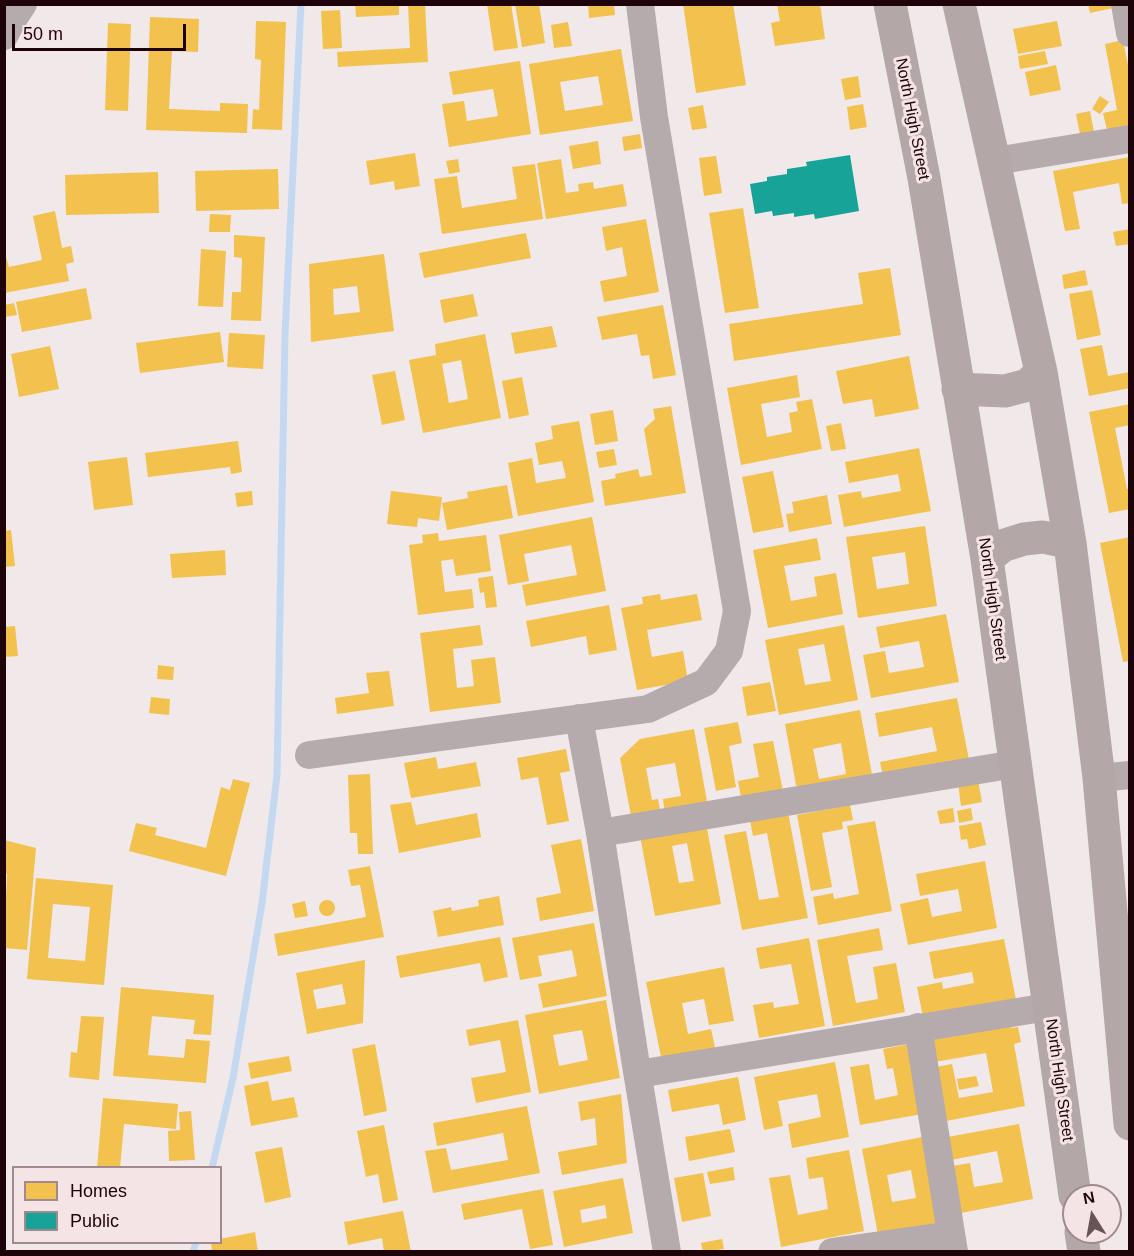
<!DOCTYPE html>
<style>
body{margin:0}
#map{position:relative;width:1134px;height:1256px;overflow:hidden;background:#f1e8e9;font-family:Arial,sans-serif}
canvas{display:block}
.frame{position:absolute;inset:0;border:6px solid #1e0409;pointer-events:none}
.legend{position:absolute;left:12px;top:1166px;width:210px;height:78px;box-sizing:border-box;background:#f5e4e6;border:2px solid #9f8a8e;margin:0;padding:8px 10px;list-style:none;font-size:18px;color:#1e0409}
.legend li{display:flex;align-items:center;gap:12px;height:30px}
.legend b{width:30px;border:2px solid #9f8a8e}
.north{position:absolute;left:1062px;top:1184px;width:60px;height:60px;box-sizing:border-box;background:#f5e4e6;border:2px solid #9f8a8e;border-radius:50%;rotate:349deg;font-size:16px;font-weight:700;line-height:24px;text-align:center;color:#1e0409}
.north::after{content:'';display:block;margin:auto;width:21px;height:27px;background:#685457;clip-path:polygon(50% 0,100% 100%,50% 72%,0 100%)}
.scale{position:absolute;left:12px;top:24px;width:174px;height:27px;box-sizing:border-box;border:3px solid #1e0409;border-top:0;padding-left:8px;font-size:18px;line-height:21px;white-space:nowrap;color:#1e0409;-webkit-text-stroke:4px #f5e4e6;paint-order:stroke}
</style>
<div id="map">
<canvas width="1134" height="1256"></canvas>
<div class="frame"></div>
<ul class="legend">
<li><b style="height:16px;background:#f2c14e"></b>Homes</li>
<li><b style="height:16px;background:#17a398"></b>Public</li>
</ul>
<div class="north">N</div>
<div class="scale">50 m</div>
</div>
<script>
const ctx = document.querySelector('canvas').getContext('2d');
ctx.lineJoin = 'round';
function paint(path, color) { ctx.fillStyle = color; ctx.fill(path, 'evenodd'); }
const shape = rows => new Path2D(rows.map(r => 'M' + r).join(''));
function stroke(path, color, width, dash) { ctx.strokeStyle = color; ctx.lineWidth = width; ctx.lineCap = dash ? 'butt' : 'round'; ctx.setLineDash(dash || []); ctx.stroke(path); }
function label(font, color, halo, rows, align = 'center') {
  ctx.font = font + ' Arial,sans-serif'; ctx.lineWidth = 6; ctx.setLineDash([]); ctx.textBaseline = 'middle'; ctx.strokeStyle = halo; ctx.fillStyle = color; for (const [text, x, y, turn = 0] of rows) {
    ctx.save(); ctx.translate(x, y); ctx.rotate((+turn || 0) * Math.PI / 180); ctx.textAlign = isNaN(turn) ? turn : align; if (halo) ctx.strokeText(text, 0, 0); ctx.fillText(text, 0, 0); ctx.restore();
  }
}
const homes = shape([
 [355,4,399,4,399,15,356,17],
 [408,4,425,4,428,62,338,67,337,52,410,48],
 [487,4,511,4,518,48,494,51],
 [515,4,539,4,545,43,522,47],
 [588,4,614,4,615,15,589,18],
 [683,4,733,4,746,85,696,93],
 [777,4,820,4,825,39,775,46,771,23,780,21],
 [1088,4,1117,4,1118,7,1090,13],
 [340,10,342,48,323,49,321,11],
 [150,17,199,19,198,52,172,51,169,109,220,111,220,103,248,104,247,133,146,130],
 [256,21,286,22,282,130,252,129,253,109,259,110,261,60,255,59],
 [1057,21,1062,46,1018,54,1013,29],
 [568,22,572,46,554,48,551,25],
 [108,23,131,24,128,111,105,110],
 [1123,40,1130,75,1130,126,1107,130,1103,113,1117,110,1105,44],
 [621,49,633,121,540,135,529,64],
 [598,76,603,105,565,111,560,82],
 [1045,51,1048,64,1020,69,1018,56],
 [520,61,531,134,449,147,442,104,464,101,467,121,498,116,493,89,453,95,449,72],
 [1056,65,1061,90,1030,96,1025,72],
 [858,76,861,97,845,100,841,79],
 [1100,96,1109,102,1100,114,1092,109],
 [863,104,867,127,850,130,847,107],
 [703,105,707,128,692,130,688,108],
 [1090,111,1094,132,1080,134,1076,114],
 [640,134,642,148,624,151,622,137],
 [598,141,601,164,573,169,569,146],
 [415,153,420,186,395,190,394,181,370,185,366,161],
 [716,156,722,193,704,196,699,158],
 [1130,157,1130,203,1122,204,1119,183,1073,192,1080,229,1065,231,1053,171],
 [458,159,460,172,449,174,446,161],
 [561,159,566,193,579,191,578,184,593,182,594,189,623,184,627,206,546,219,537,163],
 [535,164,543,219,442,234,434,179,457,176,462,208,517,199,512,167],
 [278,169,279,209,196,211,195,171],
 [158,172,159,213,66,215,65,175],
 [743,208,759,308,725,313,709,213],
 [55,211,62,248,71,246,74,262,66,264,69,281,4,293,4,251,9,267,42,260,33,216],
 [210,214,231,215,230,232,209,232],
 [646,219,659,292,604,302,600,281,627,276,622,247,606,251,602,227],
 [1130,229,1130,244,1116,246,1113,232],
 [526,233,531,258,424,278,419,253],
 [234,235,265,237,261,321,231,320,232,292,241,292,242,258,234,257],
 [201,249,226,251,223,307,198,306],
 [384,254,394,331,311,342,309,264],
 [357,286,360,312,334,315,333,289],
 [890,268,901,335,734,361,729,324,863,304,858,273],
 [1085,270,1088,285,1064,289,1062,275],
 [86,288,92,319,22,332,16,302],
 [1092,290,1101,335,1077,340,1069,294],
 [473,294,478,316,444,323,440,300],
 [14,303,17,315,4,317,4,305],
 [663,305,676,375,653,379,649,355,641,356,637,334,602,340,597,317],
 [552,326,557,347,515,354,511,333],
 [220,332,224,362,140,373,136,343],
 [229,333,265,335,263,369,227,367],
 [485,334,501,418,423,433,409,360,436,355,435,344],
 [461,360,468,399,449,403,442,364],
 [1102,345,1108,376,1130,372,1130,388,1089,396,1080,349],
 [50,346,59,389,19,397,11,354],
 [909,356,919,409,875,417,872,399,843,404,836,371],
 [395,371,405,420,382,425,372,375],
 [797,375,800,397,761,404,767,437,792,432,789,413,798,411,796,402,812,399,822,449,741,465,727,388],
 [522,377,529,415,509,419,502,381],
 [1130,404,1130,425,1115,428,1127,489,1130,488,1130,509,1109,513,1089,412],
 [671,406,686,493,605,506,601,481,616,478,615,474,638,469,640,477,652,475,644,429,655,419,653,409],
 [613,410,618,441,595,445,590,414],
 [579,421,594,502,518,516,508,463,532,458,536,483,566,478,562,461,539,465,535,443,553,439,551,426],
 [841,423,846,449,831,451,826,426],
 [238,441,242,472,231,474,230,467,148,477,145,453],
 [919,448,931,511,844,527,838,495,861,491,862,498,901,491,898,474,849,483,845,462],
 [614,449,617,465,599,468,596,452],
 [127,457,133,505,94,510,88,462],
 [773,471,784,527,753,533,742,477],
 [507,485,513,518,447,530,442,503,468,498,467,492],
 [252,491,253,505,237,507,235,493],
 [391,491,442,497,439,521,418,518,417,527,387,524],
 [827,495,832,524,789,532,786,514,794,513,792,502],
 [592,517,606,591,526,606,522,585,577,575,571,545,524,554,529,581,508,585,499,535],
 [925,526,937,606,858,618,846,537],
 [905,552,909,584,877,589,872,557],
 [11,530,15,566,4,567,4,531],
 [438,533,439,541,486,535,491,571,456,576,453,559,441,561,445,592,472,589,474,608,418,615,409,545,423,543,422,535],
 [1130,537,1130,661,1123,662,1100,543],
 [817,538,821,560,784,566,791,601,817,596,814,577,836,573,843,614,768,628,753,550],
 [225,550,226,575,172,578,170,554],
 [493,576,497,607,486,608,484,592,480,593,478,578],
 [660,594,661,600,697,594,702,620,647,630,652,657,683,651,688,681,637,690,621,608,643,604,642,597],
 [609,605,617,650,589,655,586,636,531,647,526,621],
 [946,614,959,682,871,698,863,655,885,651,889,673,924,667,919,641,880,648,876,627],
 [480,625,483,645,453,649,457,688,474,686,471,660,495,657,501,703,430,712,420,633],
 [844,625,858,700,779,715,765,640],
 [824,644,831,681,805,685,798,649],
 [15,626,18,656,4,657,4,627],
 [158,665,174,667,173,680,157,679],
 [389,671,394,706,337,714,335,698,369,693,366,673],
 [770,682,776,711,747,716,742,687],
 [151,697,170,699,169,715,149,713],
 [957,698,970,765,884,781,880,762,937,751,932,727,879,737,875,713],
 [860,710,874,785,809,797,796,785,785,724],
 [841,743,846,774,819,779,813,749],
 [738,722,742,743,729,746,736,787,716,791,704,728],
 [694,729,708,807,665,815,663,799,681,796,675,763,646,768,652,800,658,799,661,815,632,821,620,758,640,739],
 [773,741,784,796,742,803,738,781,759,777,753,744],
 [566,749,570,771,560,773,569,821,547,825,538,777,521,780,517,758],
 [436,757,438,769,476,762,481,786,411,798,404,763],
 [370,774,373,854,358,854,357,833,350,833,348,775],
 [233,779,250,783,226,876,129,851,136,823,157,828,155,835,206,848,221,787,230,790],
 [978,780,982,802,961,806,958,783],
 [411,802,416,825,477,813,481,837,399,853,390,805],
 [850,805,853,820,842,822,843,829,822,833,832,887,811,891,797,815],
 [787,807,808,918,742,930,724,835,746,831,759,900,779,897,767,833,753,836,749,815],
 [953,808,955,822,940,824,937,811],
 [971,808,973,820,959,823,957,811],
 [875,821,892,911,818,925,813,897,833,893,834,899,859,894,847,826],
 [981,822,986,845,969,849,967,839,961,840,959,826],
 [706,823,721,904,655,916,640,836],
 [687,843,694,881,679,883,672,846],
 [581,839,594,911,540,921,536,898,561,893,551,845],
 [4,840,36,848,27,950,4,948,7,874,4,873],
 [985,861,997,928,908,945,900,904,928,898,932,917,962,911,958,889,920,896,916,874],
 [370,866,384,937,278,956,274,934,366,917,360,885,351,886,348,870],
 [36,878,113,885,104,985,27,979],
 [53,904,90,907,85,961,48,958],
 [499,896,504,925,438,937,433,911,451,907,452,911,479,906,478,900],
 '319 908a8 8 0 1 1 16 0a8 8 0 1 1-16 0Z',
 [305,901,308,916,295,918,292,904],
 [594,923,607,996,543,1008,538,984,577,976,572,950,538,956,542,976,520,980,512,938],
 [879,928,883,950,847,956,856,1003,878,999,873,967,896,963,905,1012,833,1026,817,940],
 [500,937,508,977,484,982,480,963,400,978,396,956],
 [809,938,825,1026,759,1038,753,1005,773,1002,774,1008,799,1004,791,964,760,969,756,948],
 [1004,939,1016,1000,923,1017,917,987,942,982,943,989,974,983,972,972,934,979,929,952],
 [365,960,363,1023,307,1034,296,973],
 [342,984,346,1004,317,1009,313,990],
 [724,967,734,1021,709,1025,704,999,682,1003,688,1034,711,1029,716,1052,662,1062,646,982],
 [121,987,214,995,211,1035,193,1034,195,1020,152,1016,148,1055,184,1058,186,1039,210,1041,206,1083,113,1076],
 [606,1000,620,1078,539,1094,525,1015],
 [582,1030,588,1060,559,1066,553,1035],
 [81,1016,104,1017,99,1080,69,1077,71,1052,77,1053],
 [518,1020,531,1092,476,1103,471,1078,506,1072,500,1040,469,1046,466,1030],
 [1010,1025,1011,1028,1018,1027,1021,1042,1014,1044,1025,1106,941,1122,931,1068,952,1064,959,1098,993,1092,986,1053,929,1063,925,1041],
 [915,1043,928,1113,860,1125,850,1067,869,1064,875,1100,898,1095,893,1068,887,1069,883,1049],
 [375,1044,387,1111,364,1116,352,1049],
 [289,1056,292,1071,251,1079,248,1063],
 [835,1062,849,1137,792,1148,788,1124,821,1117,817,1094,778,1101,783,1126,764,1130,754,1077],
 [976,1076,979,1086,959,1090,957,1079],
 [738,1077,746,1120,723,1125,719,1104,672,1112,668,1090],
 [268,1081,272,1101,294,1097,298,1117,251,1126,244,1086],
 [621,1094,627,1163,562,1175,558,1152,597,1145,595,1118,581,1121,578,1102],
 [103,1098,178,1104,176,1129,124,1124,120,1168,97,1168],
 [527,1106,540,1173,433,1193,425,1151,446,1148,451,1170,508,1160,503,1133,437,1146,433,1123],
 [191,1111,195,1160,169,1161,168,1131,180,1130,179,1112],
 [1019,1124,1033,1199,956,1214,947,1167,970,1163,974,1187,1003,1182,997,1151,946,1161,942,1138],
 [384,1125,398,1200,383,1203,378,1174,366,1177,357,1131],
 [730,1129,735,1152,689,1161,685,1137],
 [927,1136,943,1222,878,1235,862,1149],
 [911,1170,916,1198,892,1202,887,1175],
 [282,1147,291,1197,265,1203,255,1152],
 [849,1150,864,1231,781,1247,769,1178,790,1175,798,1215,828,1209,823,1177,809,1179,806,1158],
 [733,1167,735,1180,710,1184,707,1172],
 [703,1173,711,1216,682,1222,674,1178],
 [623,1178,633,1233,564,1247,553,1191],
 [605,1205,607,1218,582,1223,580,1210],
 [543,1189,553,1245,530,1249,522,1209,464,1220,461,1204],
 [403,1211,411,1252,384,1252,382,1238,348,1245,344,1222],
 [255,1232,258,1252,212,1252,211,1242,220,1242,220,1239],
 [722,1239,724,1249,703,1252,701,1243]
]);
const public = shape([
 [850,155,859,211,815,219,814,214,794,217,794,213,773,216,772,211,755,214,750,184,767,181,767,177,787,174,787,169,807,166,806,162]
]);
const stream = shape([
 [212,1168,233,1078,262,903,277,775,285,334,301,4],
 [193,1252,196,1242]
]);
const minor = shape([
 [1125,4,1130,33],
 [4,36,13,19,23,4],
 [995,161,1130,139],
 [579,718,600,833,635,1059,667,1252],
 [309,755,648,709,706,682,729,651,737,611,654,117,640,4],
 [1099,778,1130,775],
 [600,833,1015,764],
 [918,1027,954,1252],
 [638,1074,1048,1007],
 [832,1252,951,1235]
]);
const highway = shape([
 [890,4,924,178,987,559,1075,1196],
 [959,4,1041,372,1070,543,1099,778,1130,1124],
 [958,389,1005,391,1028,385,1041,372],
 [987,559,1002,546,1024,539,1043,537,1070,543],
 [1081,1232,1084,1252]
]);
const streetNames = [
 ["North High Street",912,119,79],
 ["North High Street",992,599,82],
 ["North High Street",1059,1080,82]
];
paint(homes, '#f2c14e');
paint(public, '#17a398');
stroke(stream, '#c4d9f1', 7);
stroke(minor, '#b6abac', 28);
stroke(highway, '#b4a7a8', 33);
label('16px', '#1e0409', '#f5e4e6', streetNames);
</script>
